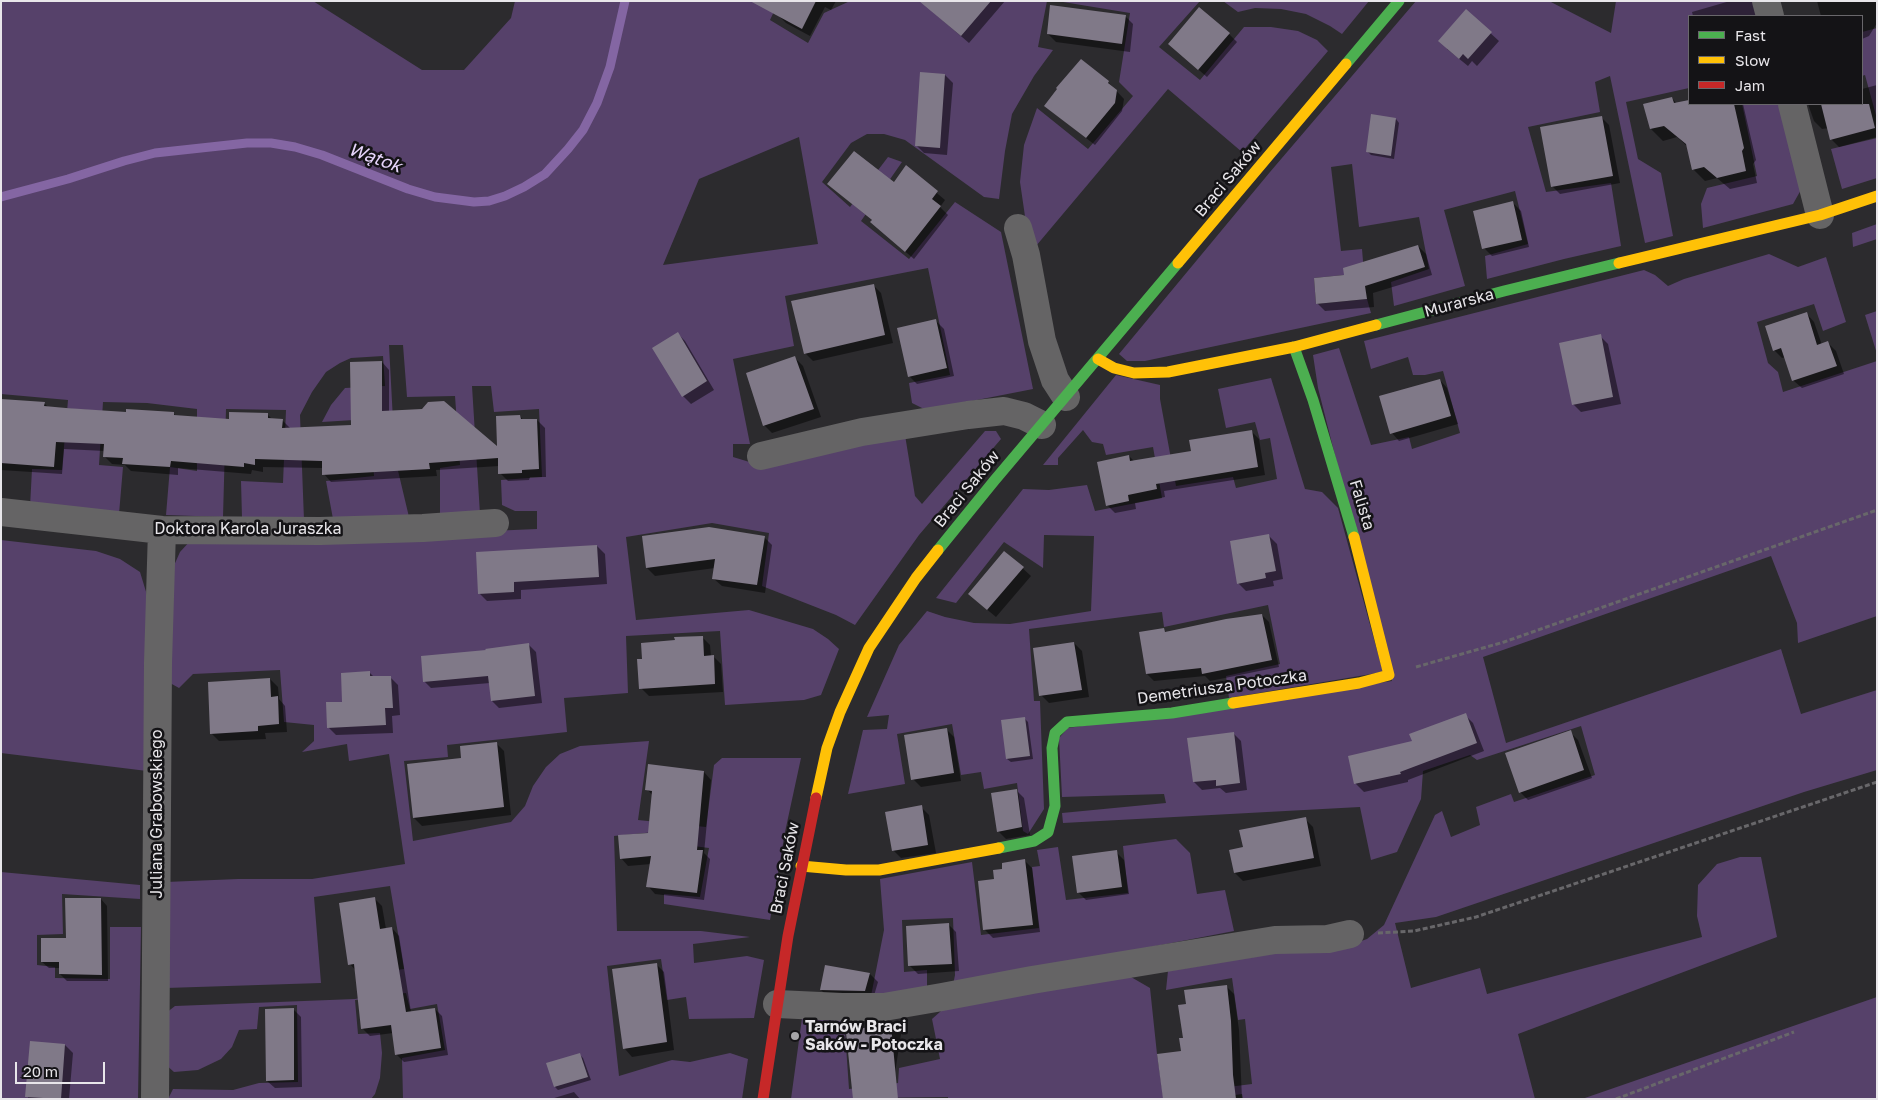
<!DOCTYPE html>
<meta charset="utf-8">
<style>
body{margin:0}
#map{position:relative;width:1878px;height:1100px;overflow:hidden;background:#2c2b2e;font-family:"Golos Text",sans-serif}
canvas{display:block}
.frame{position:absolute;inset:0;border:2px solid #e8e6ea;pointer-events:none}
.legend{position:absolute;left:1688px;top:15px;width:175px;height:90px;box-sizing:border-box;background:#141316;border:1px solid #69676b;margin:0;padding:6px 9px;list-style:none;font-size:15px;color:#e8e6ea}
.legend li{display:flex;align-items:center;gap:10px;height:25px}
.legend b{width:25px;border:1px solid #69676b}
.scale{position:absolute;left:15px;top:1062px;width:90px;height:22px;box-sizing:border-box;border:2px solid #e8e6ea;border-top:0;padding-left:6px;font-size:15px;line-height:18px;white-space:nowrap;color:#e8e6ea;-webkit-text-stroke:4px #141316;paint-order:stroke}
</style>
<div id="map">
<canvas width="1878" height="1100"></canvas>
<div class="frame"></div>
<ul class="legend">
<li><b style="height:6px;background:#4caf50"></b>Fast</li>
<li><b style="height:6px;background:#ffc107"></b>Slow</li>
<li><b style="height:6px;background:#c62828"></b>Jam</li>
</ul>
<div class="scale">20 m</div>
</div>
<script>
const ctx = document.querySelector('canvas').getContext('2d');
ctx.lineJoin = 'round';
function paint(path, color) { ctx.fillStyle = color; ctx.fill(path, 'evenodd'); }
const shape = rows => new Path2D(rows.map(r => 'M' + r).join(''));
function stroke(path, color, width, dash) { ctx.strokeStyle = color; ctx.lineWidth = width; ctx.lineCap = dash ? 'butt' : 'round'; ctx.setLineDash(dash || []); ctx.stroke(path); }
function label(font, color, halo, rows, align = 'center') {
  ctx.font = font + ' "Golos Text",sans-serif'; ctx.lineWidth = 5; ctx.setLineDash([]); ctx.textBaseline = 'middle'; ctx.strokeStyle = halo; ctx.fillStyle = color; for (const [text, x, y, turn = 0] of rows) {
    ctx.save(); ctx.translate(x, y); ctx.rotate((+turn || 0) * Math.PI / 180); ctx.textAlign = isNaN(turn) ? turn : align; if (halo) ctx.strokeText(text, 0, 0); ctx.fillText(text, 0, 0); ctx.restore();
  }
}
const green = shape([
 [1,1,313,1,422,70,464,70,511,18,515,1,779,1,770,20,808,43,824,13,850,1,1047,1,1038,47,1053,50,1034,76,1012,114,1005,151,999,199,984,197,905,140,884,134,867,134,851,143,822,182,850,207,888,157,902,162,861,221,909,259,955,202,1001,232,1033,389,926,410,912,403,909,383,950,375,928,268,785,296,794,346,733,359,750,444,733,444,733,457,756,464,905,435,915,496,922,504,985,431,996,431,1001,439,919,535,855,625,836,615,762,586,769,533,712,523,626,537,636,620,749,610,813,629,828,639,839,649,821,695,804,700,725,705,720,631,626,636,628,693,564,698,567,732,447,745,448,757,404,761,413,841,511,822,525,806,533,786,546,767,560,754,580,746,649,741,638,820,706,827,714,765,722,758,801,758,785,832,770,920,664,904,664,894,700,897,709,848,654,841,655,832,614,836,617,931,701,931,750,937,693,944,694,963,747,956,764,960,754,1018,689,1019,686,997,667,1000,661,959,607,966,619,1076,672,1060,690,1062,730,1053,748,1059,742,1099,403,1099,402,1058,445,1050,437,1004,410,1009,406,993,355,1000,358,1034,380,1033,382,1053,380,1078,375,1094,371,1099,168,1099,173,1089,233,1090,259,1083,298,1082,297,1005,259,1007,257,1029,239,1030,232,1047,221,1059,198,1070,174,1072,165,1064,166,1013,175,1006,355,999,389,993,388,971,404,969,390,886,314,897,321,983,166,988,166,882,238,879,312,879,405,864,389,754,349,761,347,744,302,752,314,741,314,725,284,722,280,670,193,674,179,688,170,683,172,570,180,552,191,540,302,539,537,529,537,511,515,511,502,505,501,480,542,477,539,409,494,412,491,386,472,386,480,514,440,516,440,468,460,465,455,396,407,397,403,345,389,345,395,458,409,517,333,519,326,481,374,476,370,419,322,422,331,405,345,388,385,386,383,356,351,358,340,363,326,372,312,392,300,415,304,520,242,518,241,481,283,483,286,410,226,409,223,517,166,515,170,467,197,471,197,409,147,403,103,402,99,465,123,467,119,514,30,507,32,469,62,470,68,400,1,394],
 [799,137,818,244,663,265,699,179],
 [1057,1,1200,1,1159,47,1200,80,1244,27,1271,27,1298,31,1317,40,1328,51,1242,152,1168,89,1036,246,1027,230,1020,182,1024,145,1037,108,1088,149,1133,96,1119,82,1130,13],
 [1223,1,1369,1,1342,34,1330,26,1306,14,1281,9,1255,8,1238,12],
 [1416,1,1549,1,1611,33,1616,1,1756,1,1760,16,1689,16,1689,88,1626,102,1638,159,1661,173,1673,236,1645,243,1610,76,1595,82,1600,112,1528,127,1546,192,1611,183,1621,246,1564,259,1487,279,1485,256,1528,244,1515,191,1444,210,1465,286,1394,306,1391,282,1429,269,1419,217,1359,227,1352,164,1331,167,1341,251,1362,249,1364,273,1314,278,1316,304,1367,299,1371,313,1145,361,1127,361,1119,354,1270,172],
 [1877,28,1877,119,1865,75,1862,76,1862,32],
 [1742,104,1782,104,1802,188,1793,204,1703,228,1701,204,1707,188,1757,176],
 [1877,138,1877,178,1842,189,1831,149],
 [1877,224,1877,239,1853,247,1852,233],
 [1769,254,1798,267,1826,257,1846,322,1823,331,1814,304,1757,322,1768,363,1778,372,1783,392,1877,361,1877,616,1798,643,1797,623,1771,556,1483,657,1506,743,1781,649,1801,714,1877,690,1877,770,1804,792,1436,917,1395,923,1411,988,1480,968,1487,994,1702,937,1697,916,1698,885,1717,864,1740,857,1761,857,1777,937,1518,1034,1535,1099,1243,1099,1242,1094,1208,1099,948,1099,948,1097,791,1099,802,1018,844,1017,849,1089,898,1083,899,1068,940,1059,932,1019,950,1003,1131,977,1150,988,1157,1054,1163,1095,1252,1084,1245,1019,1238,1020,1232,978,1166,990,1168,971,1289,951,1350,945,1367,939,1384,925,1435,815,1442,811,1451,837,1480,825,1476,807,1511,794,1514,802,1595,775,1581,726,1477,760,1470,755,1423,771,1421,799,1397,852,1371,860,1360,807,1063,823,1062,813,1166,803,1164,794,1062,797,1059,738,1068,728,1392,681,1318,388,1313,355,1339,348,1371,445,1409,437,1412,449,1460,433,1443,371,1425,375,1413,375,1408,357,1371,369,1364,341,1644,270,1655,275,1668,286,1684,279],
 [1877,311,1877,354,1865,315],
 [1116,375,1160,385,1160,399,1176,486,1233,477,1236,488,1277,479,1270,438,1260,440,1255,422,1226,428,1218,389,1271,378,1305,489,1322,492,1338,508,1383,672,1229,698,1226,676,1280,664,1268,605,1164,627,1162,612,1029,629,1034,701,1040,701,1044,809,1028,834,1023,831,1017,783,984,789,981,772,961,775,952,724,897,734,905,784,848,794,863,730,887,729,889,715,867,717,899,645,927,611,945,617,974,623,1010,624,1091,611,1094,536,1044,535,1043,568,1004,542,956,603,936,598,1023,489,1049,490,1087,485,1095,511,1162,498,1153,447,1106,455,1103,444,1092,442,1083,430,1058,458,1058,465,1043,465],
 [1,540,96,551,120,559,140,572,147,595,147,771,1,753],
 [1176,839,1190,853,1197,894,1225,890,1234,931,953,985,955,975,953,918,902,920,904,972,927,970,927,990,870,1001,884,930,880,879,972,862,981,935,1039,928,1032,867,1040,866,1037,850,1058,847,1066,900,1128,893,1123,846],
 [1,872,140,885,140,899,62,894,63,934,37,935,37,965,55,967,55,978,110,979,110,927,141,927,138,1099,1,1099],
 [1877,997,1877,1099,1582,1099]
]);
const shadow = shape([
 [785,1,836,1,831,10,825,7,810,36,786,23,778,15],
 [944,1,1005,1,969,43,934,13],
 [1730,1,1754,1,1760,16,1693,16,1692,12],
 [1817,1,1877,1,1877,23,1869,36,1862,39,1862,16,1821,16],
 [1466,11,1499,41,1477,66,1472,61,1468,66,1447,49],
 [1125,16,1133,24,1130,52,1056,42,1048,34],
 [1229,34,1237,42,1207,77,1178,52],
 [945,75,953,83,947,155,924,153,916,145],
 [1108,82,1124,99,1122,111,1095,145,1054,113],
 [1877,85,1877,137,1839,147,1831,139,1829,128,1822,129,1814,121,1808,104,1862,104,1862,89],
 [1672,98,1677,104,1689,101,1689,104,1743,104,1756,160,1753,164,1757,183,1730,189,1717,178,1705,181,1693,169,1687,146,1677,137,1663,141,1651,129],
 [1601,117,1609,125,1620,183,1560,194,1552,186],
 [1396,119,1399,123,1394,159,1371,155,1367,151],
 [906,167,945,200,940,207,948,215,914,259,880,230,873,221,828,184,894,183],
 [1513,203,1521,211,1529,247,1492,256,1484,248],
 [1418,246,1426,254,1432,275,1373,293,1374,307,1325,311,1317,303,1346,276],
 [873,285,881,293,893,343,813,361,805,353],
 [1807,314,1814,322,1822,345,1828,343,1836,351,1844,374,1802,388,1794,381,1786,357,1782,358,1774,350],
 [936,321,944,329,954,376,917,384,909,376],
 [677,333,685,341,714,390,691,404,683,396],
 [1600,336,1608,344,1621,404,1581,412,1573,404],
 [795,358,803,366,821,417,772,433,764,425],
 [382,362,389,370,389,412,499,449,520,416,524,421,537,420,545,428,546,477,530,477,529,480,508,481,500,473,499,466,436,470,437,476,331,482,324,474,323,468,263,467,263,472,252,470,251,474,178,468,178,475,131,471,125,465,112,464,104,456,105,451,64,449,62,474,1,470,1,404,44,403,48,407,128,413,173,413,177,417,230,420,268,415,273,420,282,420,290,428,353,426],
 [1440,380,1447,388,1458,424,1399,441,1392,433],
 [1251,431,1259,439,1265,475,1164,491,1165,497,1135,503,1136,509,1115,513,1107,505,1129,456,1134,461,1192,452],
 [1269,536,1277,544,1283,579,1273,581,1274,586,1246,591,1238,583],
 [764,537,772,545,765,593,722,586,714,579,715,568,655,576,647,568],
 [597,546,605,554,607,584,521,590,521,599,487,601,479,593],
 [1005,552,1031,576,996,617,978,602],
 [1262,615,1269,622,1279,667,1210,681,1205,676,1154,681,1147,674,1163,630,1167,633],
 [702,637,710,645,711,657,713,656,721,664,723,692,649,696,641,688],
 [1074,643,1082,651,1089,697,1049,703,1041,695],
 [529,645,536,652,542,703,499,708,492,701,490,683,431,688,424,681,487,651],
 [369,672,374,677,390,677,398,685,400,715,392,716,393,733,336,735,328,727,344,703],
 [270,679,278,687,279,699,285,706,287,732,265,733,266,739,219,741,211,733],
 [1465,715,1473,723,1484,751,1408,780,1408,782,1364,792,1356,784,1349,757,1413,742],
 [1024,718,1028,722,1033,759,1011,762,1007,759],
 [946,729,954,737,961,781,921,787,913,779],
 [1570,732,1578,740,1592,778,1528,800,1520,792],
 [1233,733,1241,741,1247,790,1226,793,1220,788,1202,790,1194,782],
 [496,743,504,751,511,815,422,826,414,818,408,765,463,759],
 [649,766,704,772,711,780,704,853,710,859,704,900,655,894,648,886,651,864,628,866,621,858,649,834,653,796,647,789],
 [1016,790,1024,798,1030,835,1006,839,998,831],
 [921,807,929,815,936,853,901,858,893,850],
 [1305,819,1313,827,1321,866,1243,881,1235,873,1244,848],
 [1116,852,1124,860,1129,894,1086,900,1078,892],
 [1024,860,1032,868,1040,932,993,938,985,930,996,880,1004,870],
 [101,899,107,906,108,981,67,981,60,974,60,968,49,968,42,962,67,939],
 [375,899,382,906,386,929,392,928,399,936,411,1012,435,1009,442,1016,448,1055,404,1062,396,1054,393,1033,370,1036,363,1029,356,971,350,964],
 [948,924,956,932,959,971,918,974,910,966],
 [656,964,664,972,674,1050,632,1057,625,1049],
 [826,967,870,974,878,982,873,999,829,998,821,990],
 [1226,986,1234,994,1239,1030,1242,1099,1165,1099,1182,1052,1185,1039,1187,1005],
 [293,1009,301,1017,302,1087,275,1088,267,1081],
 [847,1024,856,1024,861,1030,893,1026,901,1034,891,1099],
 [65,1045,73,1053,69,1099,29,1099,27,1096],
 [579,1054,583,1058,591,1080,558,1090,555,1087],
 [574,1092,580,1099,551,1099]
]);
const stream = shape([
 [1,197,68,179,124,161,155,153,247,143,271,143,295,147,322,155,408,189,435,197,474,202,489,201,505,196,524,187,545,174,568,149,583,130,597,103,610,67,625,1]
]);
const building = shape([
 [750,1,816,1,802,29],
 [919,1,991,1,961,36],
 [1050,5,1126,15,1122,44,1047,34],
 [1199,7,1230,33,1198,70,1168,44],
 [1466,9,1492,32,1468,59,1463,54,1459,59,1438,41],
 [1081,59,1109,81,1108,83,1117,90,1115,103,1086,138,1044,106,1057,89,1056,88],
 [920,72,945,74,940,148,915,146],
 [1672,97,1674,103,1689,100,1689,104,1734,104,1744,148,1742,151,1746,171,1717,178,1704,167,1692,170,1686,144,1664,126,1650,129,1643,104],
 [1821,104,1869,104,1875,128,1830,140],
 [1371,114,1396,118,1391,156,1366,152],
 [1602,116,1613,176,1551,187,1540,127],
 [854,151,894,182,906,165,938,191,932,199,941,206,905,252,870,222,872,220,827,184],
 [1513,201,1522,240,1482,249,1473,211],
 [1418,245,1425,267,1365,286,1367,299,1316,304,1314,278,1344,275,1343,268],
 [874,284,885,335,804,354,791,301],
 [1807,312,1817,345,1828,341,1837,366,1792,381,1781,348,1773,351,1765,326],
 [936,319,947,368,908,377,897,328],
 [678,332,707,381,682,397,652,348],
 [1601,334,1613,397,1572,405,1559,343],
 [795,356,814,409,763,426,746,373],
 [382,361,382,411,422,409,428,402,444,401,497,446,496,416,520,415,521,419,537,419,539,469,522,470,522,473,498,474,498,458,429,463,430,469,322,475,322,461,255,459,255,465,244,463,244,467,171,461,170,467,122,464,123,458,103,457,104,444,56,442,54,467,1,463,1,399,45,402,44,406,66,408,126,412,126,409,174,412,174,415,229,419,229,412,268,413,268,418,283,419,282,428,351,425,350,362],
 [1440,379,1451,416,1390,434,1379,396],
 [1252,430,1258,467,1156,484,1157,489,1128,495,1129,501,1106,506,1097,462,1129,455,1130,461,1191,451,1189,440],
 [709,527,765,536,757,585,712,579,715,559,646,568,642,536],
 [1269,534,1276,571,1265,573,1266,578,1237,584,1230,541],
 [597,545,599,577,514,582,514,592,478,594,476,552],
 [1004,551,1024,567,987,610,968,594],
 [1262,614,1272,660,1202,674,1201,668,1146,674,1139,632,1164,628,1165,632,1226,619],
 [703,636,704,656,714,655,715,684,639,689,637,659,642,659,641,643,675,640,674,637],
 [1074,642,1082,690,1039,696,1033,648],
 [529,643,535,696,491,701,488,676,423,682,421,656,486,650,485,649],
 [370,671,370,676,391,676,393,708,385,708,386,725,327,728,326,702,342,702,341,673],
 [270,678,271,697,278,696,279,724,258,726,258,731,210,734,208,682],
 [1466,713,1477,743,1400,772,1401,774,1354,784,1348,756,1412,741,1409,734],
 [1025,717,1030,756,1006,759,1001,720],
 [947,728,954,773,911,780,904,735],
 [1571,730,1584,770,1519,793,1505,753],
 [1234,732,1240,783,1216,786,1216,780,1193,782,1187,738],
 [497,742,504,807,413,818,407,764,461,758,460,746],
 [648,764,704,771,697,850,703,850,697,893,646,887,651,856,620,859,618,835,648,833,652,791,645,790],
 [1017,789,1022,827,997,832,991,793],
 [922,805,928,845,892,851,885,812],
 [1306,817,1314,858,1234,873,1229,850,1243,847,1239,830],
 [1117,850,1122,887,1077,893,1072,856],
 [1025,859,1033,925,983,930,978,881,994,879,993,870,1002,869,1002,863],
 [375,897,380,929,392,927,406,1012,435,1008,441,1048,395,1055,391,1025,361,1029,354,964,348,965,339,903],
 [65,898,101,898,102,975,59,974,59,962,41,962,41,938,66,938],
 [949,923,952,964,908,966,906,926],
 [657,963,667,1042,623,1049,612,969],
 [825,965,870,973,865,991,820,990],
 [1227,985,1231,1021,1233,1075,1236,1099,1163,1099,1157,1054,1181,1051,1179,1038,1183,1038,1178,1005,1186,1004,1184,990],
 [294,1008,294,1080,266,1081,265,1009],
 [845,1023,856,1023,854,1029,891,1025,898,1099,853,1099],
 [30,1041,65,1044,61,1099,25,1097],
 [580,1053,588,1077,554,1087,546,1063]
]);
const path = shape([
 [1416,667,1504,642,1877,510],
 [1378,933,1414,931,1476,917,1877,782],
 [1616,1099,1794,1032]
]);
const street = shape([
 [1766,1,1770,16],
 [1792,104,1820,215],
 [1018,228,1026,255,1042,341,1055,380,1066,397],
 [761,456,862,432,968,415,1004,411,1024,416,1042,425],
 [1,512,162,530,320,531,423,528,495,523],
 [777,1004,842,1007,884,1007,942,997,1032,980,1275,940,1328,939,1350,934],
 [155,1099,158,663,162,530]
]);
const fast = shape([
 [1346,64,1399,1],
 [1376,325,1504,291,1619,263],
 [1294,347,1313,400,1354,537],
 [938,550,994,481,1178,263],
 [999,848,1034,841,1048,832,1055,806,1052,748,1055,733,1067,722,1172,713,1233,703]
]);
const slow = shape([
 [1178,263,1346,64],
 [1619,263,1820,215,1877,196],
 [1098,359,1114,368,1134,373,1168,372,1294,347,1376,325],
 [1233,703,1359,683,1389,675,1354,537],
 [816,798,827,748,840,712,869,648,916,578,938,550],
 [801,866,846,870,879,870,999,848]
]);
const jam = shape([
 [763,1099,788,936,816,798]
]);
const markers = [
 [795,1036,5,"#a6a5a8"]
];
const streetNames = [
 ["Braci Saków",1228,179,-50],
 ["Murarska",1459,303,-15],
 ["Braci Saków",967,489,-51],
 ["Falista",1362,505,73],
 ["Doktora Karola Juraszka",248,529],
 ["Demetriusza Potoczka",1222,687,-8],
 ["Juliana Grabowskiego",157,814,-90],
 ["Braci Saków",785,868,-79]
];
const poiNames = [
 ["Tarnów Braci",805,1027],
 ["Saków - Potoczka",805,1045]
];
const waterNames = [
 ["Wątok",375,158,20]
];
paint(green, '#56416a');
paint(shadow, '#0007');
stroke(stream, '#8466a3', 9);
paint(building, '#807988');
stroke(path, '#68676a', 3, [5, 2.5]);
stroke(street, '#656465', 28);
stroke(fast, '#4caf50', 11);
stroke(slow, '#ffc107', 11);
stroke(jam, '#c62828', 11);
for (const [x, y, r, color] of markers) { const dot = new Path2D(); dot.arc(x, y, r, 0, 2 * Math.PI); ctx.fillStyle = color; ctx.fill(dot); stroke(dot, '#141316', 2); }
label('16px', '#e8e6ea', '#141316', streetNames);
label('bold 16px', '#e8e6ea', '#141316', poiNames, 'left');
label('italic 18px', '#e6d5fb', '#141316', waterNames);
</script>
